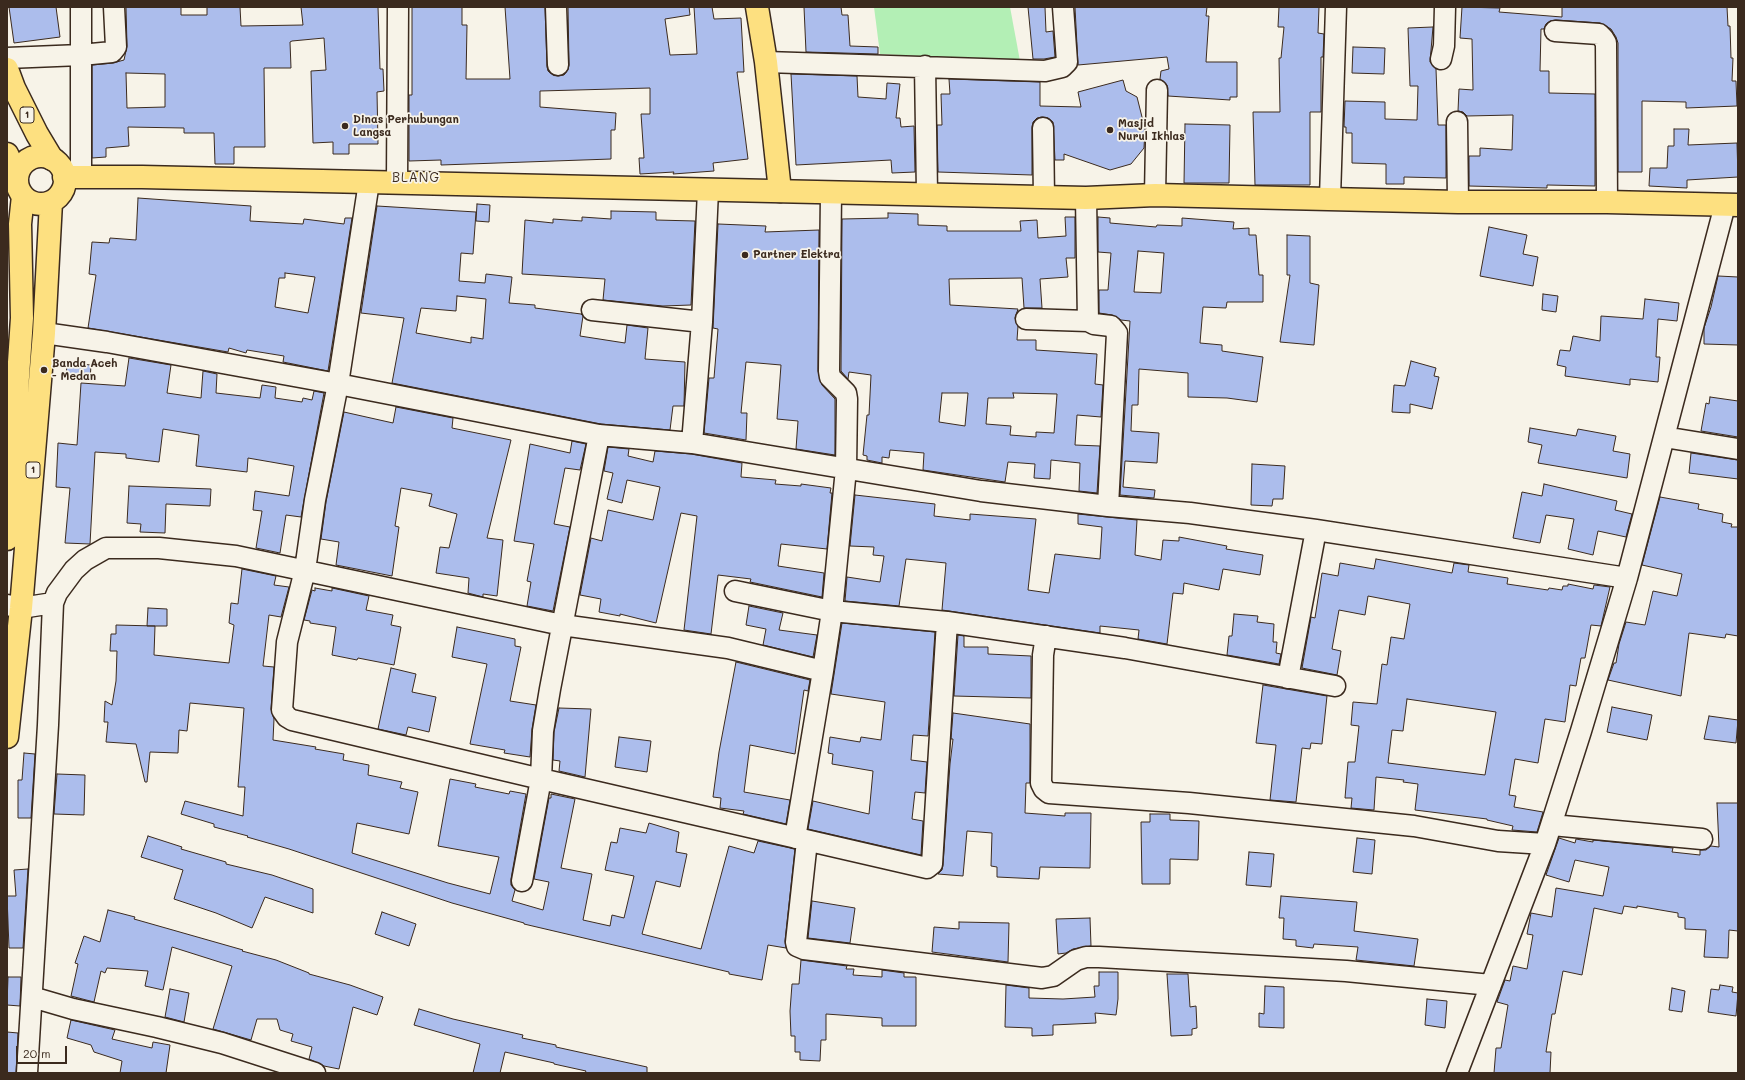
<!DOCTYPE html>
<style>
body{margin:0}
#map{position:relative;width:1745px;height:1080px;overflow:hidden;background:#f7f3e8;font-family:Mali,sans-serif}
canvas{display:block}
.frame{position:absolute;inset:0;border:8px solid #3b2a1e;pointer-events:none}
.scale{position:absolute;left:16px;top:1046px;width:51px;height:18px;box-sizing:border-box;border:2px solid #3b2a1e;border-top:0;padding-left:5px;font-size:12px;line-height:14px;white-space:nowrap;color:#3b2a1e;-webkit-text-stroke:3px #f7f3e8;paint-order:stroke}
</style>
<div id="map">
<canvas width="1745" height="1080"></canvas>
<div class="frame"></div>
<div class="scale">20 m</div>
</div>
<script>
const ctx = document.querySelector('canvas').getContext('2d');
ctx.lineJoin = 'round';
function paint(path, color) { ctx.fillStyle = color; ctx.fill(path, 'evenodd'); }
const shape = rows => new Path2D(rows.map(r => 'M' + r).join(''));
function stroke(path, color, width, dash) { ctx.strokeStyle = color; ctx.lineWidth = width; ctx.lineCap = dash ? 'butt' : 'round'; ctx.setLineDash(dash || []); ctx.stroke(path); }
function label(font, color, halo, rows, align = 'center') {
  ctx.font = font + ' Mali,sans-serif'; ctx.lineWidth = 3.5; ctx.setLineDash([]); ctx.textBaseline = 'middle'; ctx.strokeStyle = halo; ctx.fillStyle = color; for (const [text, x, y, turn = 0] of rows) {
    ctx.save(); ctx.translate(x, y); ctx.rotate((+turn || 0) * Math.PI / 180); ctx.textAlign = isNaN(turn) ? turn : align; if (halo) ctx.strokeText(text, 0, 0); ctx.fillText(text, 0, 0); ctx.restore();
  }
}
const green = shape([
 [874,7,1010,7,1020,61,880,54]
]);
const building = shape([
 [9,7,56,7,60,37,14,43,9,7],
 [126,7,181,7,181,15,207,15,207,7,240,7,241,26,303,25,301,7,378,7,380,69,383,69,384,91,377,92,378,144,349,144,349,154,333,154,333,142,313,143,311,71,326,70,324,38,292,41,290,42,291,68,264,68,265,147,234,147,234,164,215,164,214,133,184,133,184,128,128,127,129,146,106,148,106,157,92,158,92,65,113,63,124,60,127,46,126,7],
 [126,73,165,74,165,107,127,108,126,73],
 [412,7,462,7,462,25,467,25,466,79,510,79,505,7,545,7,547,66,548,71,553,75,558,76,564,75,568,70,569,65,568,7,689,7,690,15,665,19,670,55,697,54,694,7,712,7,714,19,741,18,744,72,737,72,748,159,713,163,714,171,673,174,674,172,640,174,639,158,644,158,641,114,650,114,650,88,540,91,540,107,616,113,615,130,611,130,611,159,441,165,441,160,409,161,409,95,412,95,412,7],
 [804,7,841,7,842,15,848,15,850,46,878,47,878,54,806,52,804,7],
 [1028,7,1045,7,1046,32,1053,31,1055,57,1044,59,1033,59,1028,7],
 [1075,7,1207,7,1206,16,1209,16,1206,62,1237,62,1237,97,1230,97,1230,100,1168,96,1167,85,1160,79,1161,71,1169,69,1167,57,1078,65,1075,7],
 [1279,7,1319,7,1318,33,1324,34,1323,57,1321,57,1321,112,1310,112,1310,185,1255,185,1253,112,1280,112,1279,58,1281,58,1284,27,1278,27,1279,7],
 [1462,7,1500,8,1499,12,1562,17,1562,7,1727,7,1728,26,1730,26,1731,58,1733,58,1732,81,1736,81,1737,106,1686,108,1686,102,1642,101,1642,172,1618,172,1618,43,1616,37,1611,29,1600,23,1556,20,1550,21,1546,24,1544,29,1541,29,1540,71,1549,71,1549,93,1595,94,1595,186,1547,185,1547,188,1469,186,1469,156,1480,156,1480,148,1512,150,1513,115,1467,116,1463,112,1458,111,1459,89,1473,90,1472,39,1460,38,1462,7],
 [1433,27,1430,62,1436,69,1438,125,1446,125,1446,178,1404,177,1404,184,1386,184,1386,164,1352,163,1352,133,1346,133,1346,127,1344,127,1345,101,1385,102,1385,119,1417,120,1418,86,1410,86,1408,28,1433,27],
 [1353,47,1385,48,1384,74,1352,73,1353,47],
 [791,74,857,76,858,97,886,99,887,83,900,84,896,118,900,118,901,127,914,126,915,172,892,173,891,160,796,165,791,74],
 [949,79,1040,82,1040,106,1081,107,1078,92,1123,80,1126,91,1137,97,1145,129,1144,148,1131,164,1110,170,1064,154,1064,160,1055,160,1053,122,1048,118,1042,117,1037,118,1033,122,1032,128,1032,175,938,172,937,125,942,125,941,94,950,94,949,79],
 [1185,124,1230,125,1229,183,1184,183,1185,124],
 [1674,129,1689,129,1688,145,1737,143,1738,177,1687,180,1687,188,1649,186,1650,168,1667,168,1668,146,1674,146,1674,129],
 [138,198,251,206,250,221,303,224,304,219,344,224,345,218,352,218,328,371,283,362,284,356,247,350,246,353,229,348,228,352,88,328,96,275,89,274,92,242,109,243,110,238,136,240,138,198],
 [285,273,315,277,308,313,275,307,279,278,285,278,285,273],
 [477,204,490,205,489,222,476,221,477,204],
 [377,206,476,212,473,254,461,253,459,281,485,283,486,274,512,277,509,303,535,305,535,308,581,314,583,316,580,336,625,343,627,325,648,328,645,359,685,362,684,406,673,406,670,430,601,424,392,383,404,318,361,313,377,206],
 [457,296,486,299,483,339,471,337,471,343,416,333,421,308,456,311,457,296],
 [611,211,656,212,656,220,695,221,691,305,663,306,603,300,605,279,522,274,525,220,553,223,553,219,582,221,582,217,611,219,611,211],
 [888,213,918,214,918,225,947,226,947,231,1021,231,1020,221,1037,220,1038,238,1066,236,1065,217,1075,217,1075,258,1066,258,1068,277,1040,279,1042,308,1024,308,1022,278,949,279,950,305,1018,309,1015,318,1018,326,1017,340,1036,340,1036,350,1097,354,1095,384,1103,385,1101,417,1077,415,1075,445,1100,446,1097,493,1079,491,1080,463,1051,460,1050,479,1034,478,1035,464,1008,462,1005,482,923,470,924,453,890,450,889,458,882,457,882,463,867,460,867,456,863,455,867,415,869,415,871,375,849,372,848,379,841,371,842,219,888,218,888,213],
 [942,393,968,393,965,426,939,422,942,393],
 [1013,393,1057,394,1054,433,1036,432,1036,437,1010,435,1011,426,986,424,988,398,1014,398,1013,393],
 [1098,217,1110,218,1110,223,1156,227,1157,225,1182,226,1182,218,1234,222,1233,229,1249,228,1249,235,1256,235,1259,275,1263,275,1263,302,1227,302,1226,308,1203,307,1200,343,1222,345,1222,351,1263,357,1257,402,1227,398,1188,397,1188,373,1139,369,1138,405,1132,405,1131,431,1159,433,1157,463,1125,461,1123,487,1155,490,1154,498,1120,495,1130,321,1121,320,1112,315,1099,313,1099,290,1108,290,1111,253,1098,252,1098,217],
 [1138,251,1164,253,1161,293,1134,292,1138,251],
 [718,224,766,226,765,232,819,230,818,371,822,385,835,399,835,455,796,449,798,421,777,419,781,365,746,362,741,413,747,413,746,440,704,433,709,378,714,378,718,329,713,328,718,224],
 [1489,227,1527,235,1523,254,1538,257,1533,286,1480,276,1489,227],
 [1287,235,1310,236,1310,283,1319,285,1314,345,1280,342,1290,275,1287,275,1287,235],
 [1718,276,1738,277,1738,345,1704,344,1704,328,1711,307,1718,276],
 [1543,294,1558,296,1556,312,1542,310,1543,294],
 [1645,299,1679,303,1677,321,1658,319,1656,357,1660,357,1658,382,1630,379,1630,385,1565,376,1566,367,1557,365,1560,350,1570,351,1573,336,1600,341,1601,316,1643,319,1645,299],
 [129,358,171,365,167,393,201,398,203,371,217,374,216,393,260,398,262,385,276,387,275,398,302,402,303,398,312,400,314,391,324,393,301,517,286,515,280,553,256,548,262,511,253,510,255,491,289,496,294,466,248,458,247,472,196,466,199,435,163,429,159,462,126,458,126,454,95,452,90,544,65,543,70,488,56,487,58,443,77,445,81,383,125,386,129,358],
 [1411,361,1436,368,1434,376,1439,377,1432,409,1410,404,1410,413,1392,412,1394,385,1405,386,1411,361],
 [67,363,91,365,90,380,66,379,67,363],
 [1710,397,1738,401,1738,437,1701,431,1706,403,1709,404,1710,397],
 [396,407,453,418,452,428,511,440,487,538,503,540,497,596,483,594,483,597,468,593,469,578,436,573,440,547,449,548,457,514,429,506,432,494,401,488,395,526,399,527,392,576,336,565,339,542,321,539,326,502,344,412,393,423,396,407],
 [1530,428,1576,436,1578,429,1616,436,1613,451,1630,454,1627,478,1538,463,1542,445,1528,442,1530,428],
 [572,441,586,444,580,470,565,468,554,524,570,527,553,611,527,606,531,582,527,581,534,544,514,541,530,444,570,453,572,441],
 [608,447,629,449,628,456,653,462,655,451,691,454,742,463,741,477,776,480,775,484,801,486,801,484,831,488,830,493,832,493,827,549,781,544,778,566,824,573,822,597,750,582,751,579,718,575,711,634,684,630,697,516,681,513,656,623,620,614,620,616,599,612,601,599,580,595,591,538,602,541,608,510,653,520,660,487,627,480,622,503,607,499,613,473,604,471,608,447],
 [1691,453,1738,460,1738,479,1689,473,1691,453],
 [1252,464,1285,466,1283,499,1273,499,1272,506,1251,505,1252,464],
 [1544,484,1617,501,1615,510,1632,514,1626,537,1598,531,1593,555,1568,549,1574,519,1546,515,1540,543,1513,538,1522,492,1542,496,1544,484],
 [129,486,211,489,210,506,166,504,165,533,140,532,141,524,127,523,129,486],
 [855,495,935,504,934,516,970,520,970,514,1036,519,1028,590,1049,593,1055,554,1100,559,1102,527,1078,524,1078,514,1137,520,1135,555,1161,560,1163,540,1179,541,1179,537,1227,546,1226,549,1263,555,1260,575,1223,569,1219,590,1184,583,1183,594,1173,593,1167,644,1138,639,1139,630,1100,626,1100,633,942,610,946,563,906,559,899,606,845,601,847,577,880,582,884,556,873,555,874,547,850,546,855,495],
 [1660,497,1699,504,1698,509,1723,514,1722,522,1732,524,1731,527,1738,527,1738,636,1726,634,1725,638,1689,633,1681,696,1608,680,1614,663,1616,663,1619,644,1626,622,1645,625,1653,591,1677,596,1682,574,1642,565,1660,497],
 [1376,559,1452,573,1454,563,1469,565,1468,572,1508,578,1507,584,1548,590,1549,588,1562,590,1563,586,1568,586,1568,584,1593,589,1594,585,1610,587,1601,626,1591,625,1585,658,1581,658,1576,686,1570,685,1565,722,1545,719,1538,763,1515,759,1509,795,1516,796,1514,807,1543,812,1537,832,1512,830,1513,826,1487,820,1487,819,1415,810,1418,784,1403,782,1404,780,1376,777,1374,810,1351,808,1352,798,1345,798,1348,762,1355,762,1359,726,1351,725,1353,702,1377,704,1382,664,1387,665,1391,637,1404,639,1410,604,1368,596,1365,615,1339,610,1332,649,1341,651,1337,675,1302,668,1311,617,1315,618,1322,573,1338,576,1340,563,1374,569,1376,559],
 [1407,699,1496,712,1485,775,1388,763,1392,730,1403,731,1407,699],
 [242,569,276,576,274,585,289,587,281,617,269,615,263,666,274,667,271,709,274,719,273,740,316,747,315,749,344,754,343,760,369,765,368,775,402,782,400,788,418,792,409,834,357,823,352,853,448,883,490,894,499,857,438,846,450,779,476,784,475,787,509,794,510,791,526,794,511,879,511,885,515,890,512,901,543,910,549,882,534,879,549,798,551,798,551,794,575,799,561,868,592,874,583,920,610,926,612,915,624,918,634,876,605,870,611,842,617,843,620,828,646,833,649,823,679,832,676,852,687,854,680,887,656,881,642,934,701,949,729,846,754,853,758,841,795,849,785,941,786,948,768,945,762,980,729,974,729,972,524,924,524,923,452,903,289,849,247,837,248,836,214,827,214,824,181,814,185,801,243,816,245,787,238,787,244,708,190,703,187,731,179,730,178,753,150,752,147,782,145,782,136,744,106,742,108,722,104,722,105,701,112,705,116,681,117,651,110,651,111,634,116,634,116,625,155,626,154,655,229,663,234,625,229,623,231,603,238,604,242,569],
 [315,588,332,591,332,588,369,596,366,610,393,615,391,625,401,627,394,665,358,658,357,660,332,655,336,627,310,623,310,621,304,620,312,590,315,591,315,588],
 [749,606,783,613,779,630,817,635,813,657,763,645,766,629,746,625,749,606],
 [148,608,167,609,167,626,147,626,148,608],
 [1234,614,1258,616,1257,622,1274,624,1273,642,1277,642,1276,653,1281,654,1279,664,1227,655,1229,636,1232,636,1234,614],
 [842,623,935,632,928,736,913,735,911,760,927,762,925,793,915,792,912,819,923,821,921,855,808,829,813,801,869,814,873,771,832,764,833,754,828,753,830,737,860,742,861,737,881,740,885,702,831,694,842,623],
 [457,627,515,639,515,646,521,647,510,701,536,705,532,729,530,757,504,753,505,750,470,744,487,664,452,657,457,627],
 [958,635,964,636,964,647,988,647,988,654,1031,656,1031,698,954,696,958,635],
 [736,662,810,680,808,691,804,690,795,754,750,745,744,792,790,800,786,824,743,814,744,811,720,808,721,798,713,797,719,752,736,662],
 [391,668,416,674,412,692,436,697,429,732,408,727,406,735,378,729,391,668],
 [1263,685,1327,696,1322,744,1311,743,1310,749,1302,748,1296,802,1270,800,1276,745,1256,743,1263,685],
 [1612,707,1652,715,1647,740,1607,732,1612,707],
 [559,708,591,709,585,777,559,771,560,761,553,760,554,732,559,708],
 [953,713,1030,724,1030,783,1026,783,1025,813,1065,816,1065,813,1091,813,1090,868,1040,867,1039,879,997,877,997,867,991,866,992,833,967,831,963,876,938,874,942,870,943,865,950,764,953,739,951,739,953,713],
 [1709,716,1738,720,1736,743,1704,739,1709,716],
 [619,737,651,741,647,772,615,767,619,737],
 [24,753,35,754,31,818,18,818,18,780,22,780,24,753],
 [57,774,85,775,84,815,54,814,57,774],
 [1717,803,1738,803,1738,931,1729,930,1728,958,1704,957,1706,930,1685,929,1685,918,1678,917,1678,913,1637,906,1637,908,1624,906,1622,914,1594,908,1582,975,1563,971,1555,1014,1552,1014,1546,1052,1551,1052,1550,1073,1494,1073,1496,1048,1501,1048,1508,1005,1497,1002,1505,980,1510,981,1513,966,1527,969,1533,935,1527,934,1531,913,1552,917,1556,888,1603,896,1609,867,1575,860,1569,882,1546,875,1559,838,1575,843,1576,839,1593,842,1593,840,1673,848,1672,852,1700,855,1700,850,1706,850,1711,846,1719,847,1717,803],
 [1150,814,1170,814,1170,820,1199,821,1198,860,1170,859,1170,884,1142,884,1141,822,1150,822,1150,814],
 [148,836,182,847,181,849,226,862,226,864,272,875,313,889,313,913,265,897,252,928,216,913,174,899,183,870,141,857,148,836],
 [1357,838,1375,840,1372,874,1353,872,1357,838],
 [1249,852,1274,854,1271,887,1246,885,1249,852],
 [28,869,23,948,9,948,7,896,16,896,14,870,28,869],
 [1281,896,1357,902,1354,931,1418,939,1414,966,1356,960,1358,947,1314,944,1313,948,1296,946,1296,940,1283,939,1284,918,1279,918,1281,896],
 [812,901,855,908,850,943,808,938,812,901],
 [108,910,135,917,134,919,243,950,242,951,276,960,309,973,309,974,350,985,383,997,377,1015,353,1007,339,1069,324,1066,309,1059,312,1047,291,1041,293,1034,280,1030,277,1019,257,1019,251,1040,213,1029,232,966,172,947,163,990,145,986,148,971,107,968,105,973,101,971,94,1002,71,996,78,964,75,963,84,936,100,942,108,910],
 [382,912,416,924,409,946,375,934,382,912],
 [1090,918,1091,946,1073,949,1066,953,1058,954,1056,919,1090,918],
 [959,922,1009,923,1008,962,932,952,934,927,959,929,959,922],
 [801,960,847,966,846,969,854,969,853,975,882,977,882,970,904,973,904,977,916,977,916,1026,882,1026,882,1018,826,1014,826,1040,821,1040,820,1061,800,1060,800,1052,795,1052,795,1036,791,1036,790,1011,792,984,799,984,801,960],
 [1099,972,1118,972,1118,999,1116,1015,1095,1013,1096,1023,1053,1025,1053,1035,1032,1036,1032,1028,1005,1027,1006,985,1029,988,1029,998,1063,999,1095,997,1094,986,1099,986,1099,972],
 [1167,974,1188,974,1190,1007,1196,1006,1197,1028,1192,1029,1192,1035,1171,1036,1167,974],
 [8,977,21,977,20,1006,7,1005,8,977],
 [1720,985,1733,987,1732,992,1738,993,1736,1016,1708,1012,1711,989,1719,990,1720,985],
 [1265,986,1284,987,1284,1028,1259,1027,1259,1013,1264,1014,1265,986],
 [1672,988,1685,991,1682,1012,1669,1010,1672,988],
 [170,989,189,993,184,1022,165,1017,170,989],
 [1427,999,1447,1001,1445,1028,1425,1025,1427,999],
 [419,1009,453,1019,523,1035,522,1038,556,1045,556,1047,647,1067,647,1073,585,1073,586,1071,554,1064,554,1063,505,1052,500,1073,473,1073,480,1044,414,1025,419,1009],
 [71,1020,115,1030,112,1039,152,1048,153,1042,170,1045,166,1073,120,1073,122,1061,94,1052,91,1045,67,1038,71,1020],
 [7,1032,18,1033,16,1073,7,1073,7,1032]
]);
const minor = shape([
 [556,7,558,65],
 [1555,31,1599,34,1603,38,1606,43,1607,202],
 [7,58,81,55,112,52,116,47,114,7],
 [1441,59,1444,46,1445,7],
 [766,62,1045,71,1062,67,1067,62,1063,7],
 [925,66,927,193],
 [1457,122,1458,202],
 [1043,128,1044,197],
 [81,177,81,7],
 [369,182,338,384,315,500,305,570,287,642,282,710,287,717,292,720,541,779,927,868,932,864,947,622],
 [397,182,398,7],
 [1155,195,1157,90],
 [1086,198,1088,321,1094,324,1111,326,1117,333,1108,506],
 [1330,198,1336,7],
 [592,310,702,322],
 [1026,319,1088,321],
 [44,333,107,342,338,384,599,435,692,443,981,491,1108,506,1190,513,1316,530,1627,578],
 [1664,437,1738,449],
 [692,443,702,322,708,190],
 [735,591,832,611,947,622,1125,648,1335,686],
 [7,605,21,608,53,603,57,593,74,570,85,560,106,548,159,548,236,556,562,625,728,648,823,671],
 [1046,636,1043,655,1041,783,1044,789,1049,793,1189,803,1414,826,1498,841,1545,844],
 [1288,678,1316,530],
 [1552,825,1702,839],
 [795,838,823,671,832,611,846,469,847,399,846,393,830,377,829,371,831,193],
 [807,841,796,942,797,946,804,949,1042,978,1053,976,1076,960,1086,957,1099,957,1346,971,1491,985],
 [522,881,541,779,543,731,550,689,599,435],
 [32,997,73,1009,157,1027,222,1043,315,1073],
 [27,1073,48,725,53,603],
 [1457,1073,1545,844,1581,731,1627,578,1725,205]
]);
const major = shape([
 [757,7,766,62,780,191],
 [7,69,14,88,37,134,52,159],
 [7,154,17,175]
]);
const highway = shape([
 '17 180a24 24 0 1 1 48 0a24 24 0 1 1-48 0Z',
 [64,177,142,177,1086,198,1155,195,1458,202,1607,202,1738,205],
 [7,539,22,318,20,224,23,196],
 [7,737,21,608,44,333,51,202]
]);
const markers = [
 [345,126,4,"#3b2a1e"],
 [1110,130,4,"#3b2a1e"],
 [745,255,4,"#3b2a1e"],
 [44,370,4,"#3b2a1e"]
];
const shields = [
 [27,115,14],
 [33,470,14]
];
const shieldNames = [
 ["1",27,115],
 ["1",33,470]
];
const poiNames = [
 ["Dinas Perhubungan",353,120],
 ["Langsa",353,133],
 ["Masjid",1118,124],
 ["Nurul Ikhlas",1118,137],
 ["Partner Elektra",753,255],
 ["Banda Aceh",52,364],
 ["- Medan",52,377]
];
const quarterNames = [
 ["BLANG",416,178]
];
paint(green, '#b3efb5');
paint(building, '#acbdec');
stroke(building, '#3b2a1e', 1);
stroke(minor, '#3b2a1e', 23);
stroke(major, '#3b2a1e', 25);
stroke(highway, '#3b2a1e', 25);
stroke(minor, '#f7f3e8', 20);
stroke(major, '#fde080', 22);
stroke(highway, '#fde080', 22);
for (const [x, y, r, color] of markers) { const dot = new Path2D(); dot.arc(x, y, r, 0, 2 * Math.PI); ctx.fillStyle = color; ctx.fill(dot); stroke(dot, '#f7f3e8', 1.5); }
for (const [x, y, w] of shields) { const box = new Path2D(); box.roundRect(x - w / 2, y - 8, w, 16, 3); ctx.fillStyle = '#f7f3e8'; ctx.fill(box); stroke(box, '#3b2a1e', 1); }
label('bold 10px', '#3b2a1e', null, shieldNames);
label('bold 11px', '#3b2a1e', '#f7f3e8', poiNames, 'left');
ctx.letterSpacing = '1px';
label('13px', '#3b2a1e', '#f7f3e8', quarterNames);
ctx.letterSpacing = '0px';
</script>
